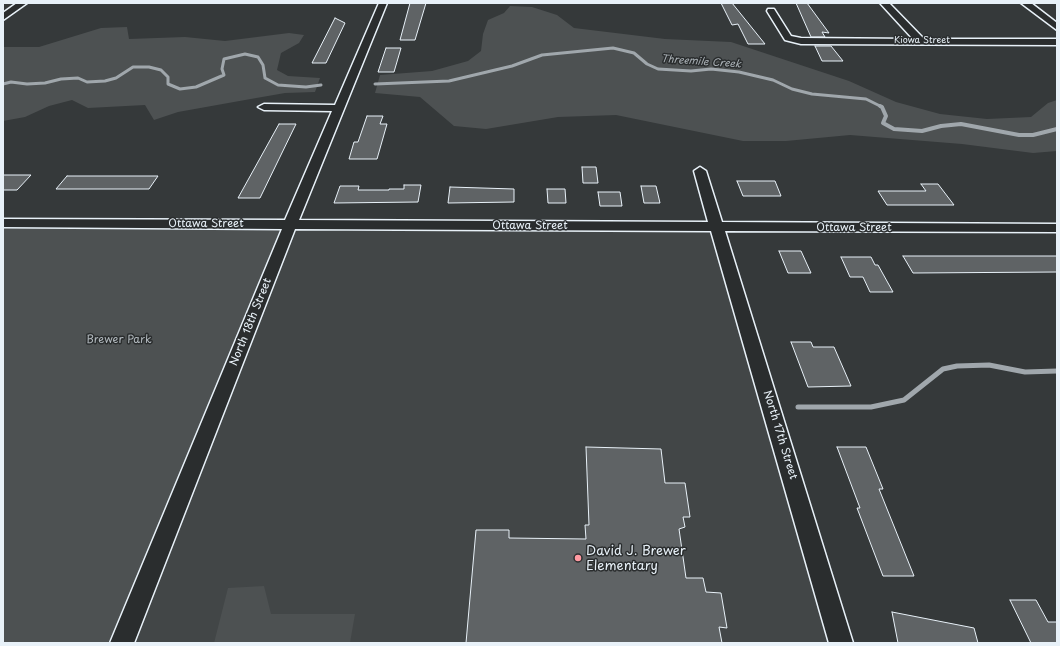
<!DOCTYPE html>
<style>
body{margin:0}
#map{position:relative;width:1060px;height:646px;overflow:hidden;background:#35393a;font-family:"Playpen Sans",sans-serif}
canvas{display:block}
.frame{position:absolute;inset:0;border:4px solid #e8f1f8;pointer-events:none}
</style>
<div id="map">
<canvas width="1060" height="646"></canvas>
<div class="frame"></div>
</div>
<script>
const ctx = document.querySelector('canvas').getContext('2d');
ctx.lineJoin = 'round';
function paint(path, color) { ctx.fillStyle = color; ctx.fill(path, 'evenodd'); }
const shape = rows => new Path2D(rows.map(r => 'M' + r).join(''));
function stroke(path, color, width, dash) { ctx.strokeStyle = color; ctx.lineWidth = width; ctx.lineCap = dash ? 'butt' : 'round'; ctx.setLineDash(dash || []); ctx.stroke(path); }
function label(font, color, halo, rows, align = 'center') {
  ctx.font = font + ' "Playpen Sans",sans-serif'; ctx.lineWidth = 3; ctx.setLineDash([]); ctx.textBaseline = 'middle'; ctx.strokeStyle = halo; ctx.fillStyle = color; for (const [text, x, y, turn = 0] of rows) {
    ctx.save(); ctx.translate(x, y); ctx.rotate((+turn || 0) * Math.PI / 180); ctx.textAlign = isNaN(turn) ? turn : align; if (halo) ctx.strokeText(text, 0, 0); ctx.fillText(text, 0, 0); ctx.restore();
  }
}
const built = shape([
 [290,225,716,227,841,643,122,643]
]);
const green = shape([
 [510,6,532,7,557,15,574,28,665,39,731,42,849,81,896,102,940,114,987,119,1031,117,1048,103,1057,100,1057,151,1033,153,962,144,850,135,786,141,743,141,616,115,558,117,486,129,454,126,420,97,375,93,380,75,432,71,468,61,481,51,483,34,488,20,504,13],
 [127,27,129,39,185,37,225,41,289,33,304,35,299,43,281,53,277,70,288,76,320,78,315,92,285,93,245,100,178,112,154,120,145,105,88,108,72,100,49,106,25,117,3,121,3,47,39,47,101,28],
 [3,223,290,225,122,643,3,643],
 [264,586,271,614,355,614,350,643,214,643,228,588]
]);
const streamFar2 = shape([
 [3,84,11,82,27,84,45,83,61,79,78,78,87,82,105,81,116,78,133,67,149,67,161,70,168,77,168,84,180,89,196,87,224,75,222,69,224,59,245,54,258,57,263,65,265,78,278,85,306,87,321,85],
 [375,84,449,81,512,66,542,55,613,48,634,53,647,64,658,69,691,71,711,69,739,72,773,80,792,89,812,94,866,99,882,107]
]);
const streamFar1 = shape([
 [880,106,882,107,886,116,883,123,894,129,922,131,941,126,961,124,1019,135,1033,135,1057,129]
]);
const stream = shape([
 [798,407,871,407,904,400,943,369,957,366,989,365,1025,372,1057,371]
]);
const building = shape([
 [410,3,426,3,415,40,400,40,410,3],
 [721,3,732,3,765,44,748,44,738,24,732,25,721,3],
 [796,3,807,3,829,33,822,32,825,37,811,37,796,3],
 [335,18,345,23,326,63,312,63,335,18],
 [815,46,831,46,843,61,822,61,815,46],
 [386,48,401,48,394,72,378,72,386,48],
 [367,116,383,116,380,124,387,124,377,159,349,159,354,142,358,142,367,116],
 [279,124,296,124,260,198,238,198,279,124],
 [582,167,596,167,598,183,583,183,582,167],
 [3,175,31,175,17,190,3,190,3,175],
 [67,176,158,176,149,189,56,189,67,176],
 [737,181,775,181,781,196,743,196,737,181],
 [921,184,938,184,954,205,887,205,878,191,926,191,921,184],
 [404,185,421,185,418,202,334,203,340,186,359,186,358,190,389,190,389,189,404,189,404,185],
 [641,186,656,186,660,203,644,203,641,186],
 [450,187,514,189,514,202,448,203,450,187],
 [547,189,565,189,566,203,548,203,547,189],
 [598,192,620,192,622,206,600,206,598,192],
 [779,251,801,251,811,273,788,273,779,251],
 [903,256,1057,256,1057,272,913,273,903,256],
 [841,257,871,257,875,265,878,265,893,292,870,292,863,277,850,277,841,257],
 [791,342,811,342,813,347,834,347,851,386,808,387,791,342],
 [586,447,661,449,665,483,685,483,690,517,683,517,685,527,679,529,686,578,703,578,706,592,721,593,727,628,719,627,722,643,466,643,476,530,509,530,509,538,586,539,585,525,589,525,586,447],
 [837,447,866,447,883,489,879,489,914,576,883,576,857,508,860,508,837,447],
 [1010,600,1036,600,1048,622,1057,622,1057,643,1031,643,1010,600],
 [892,612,974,628,978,643,898,643,892,612]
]);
const street = shape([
 [17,3,27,3,3,20,3,13,17,3],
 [379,3,387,3,299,220,708,222,694,171,700,167,706,171,722,222,1057,224,1057,232,725,231,853,643,829,643,711,231,295,229,134,643,110,643,282,229,3,227,3,219,285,220,332,111,264,110,258,107,264,104,335,105,379,3],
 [880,3,889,3,924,39,1057,39,1057,45,801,44,785,40,767,11,768,9,774,9,791,36,801,38,913,39,880,3],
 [1021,3,1031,3,1057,23,1057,30,1021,3]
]);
const markers = [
 [578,558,4,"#ff9aa2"]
];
const farStreetnames = [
 ["Kiowa Street",922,41]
];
const farWaternames = [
 ["Threemile Creek",701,62,4]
];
const streetNames = [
 ["Ottawa Street",206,224],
 ["Ottawa Street",530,226],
 ["Ottawa Street",854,228],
 ["North 18th Street",251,322,-68],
 ["North 17th Street",780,435,73]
];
const parkNames = [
 ["Brewer Park",119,340]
];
const nearPoinames = [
 ["David J. Brewer",586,551],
 ["Elementary",586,566]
];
paint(built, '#424647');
paint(green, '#4d5152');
stroke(streamFar2, '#a0a7ac', 3);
stroke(streamFar1, '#a0a7ac', 4);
stroke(stream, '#a0a7ac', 5);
paint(building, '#5f6365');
stroke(building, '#e8f1f8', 1);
stroke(street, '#e8f1f8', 3);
paint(street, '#2a2d2e');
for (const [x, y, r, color] of markers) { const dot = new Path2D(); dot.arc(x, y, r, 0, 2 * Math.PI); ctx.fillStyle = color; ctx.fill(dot); stroke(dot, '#2a2d2e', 1.5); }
label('9px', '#e8f1f8', '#2a2d2e', farStreetnames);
label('italic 10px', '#acb3b8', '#2a2d2e', farWaternames);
label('11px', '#e8f1f8', '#2a2d2e', streetNames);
label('11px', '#b2b9be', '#2a2d2e', parkNames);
label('13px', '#e8f1f8', '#2a2d2e', nearPoinames, 'left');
</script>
